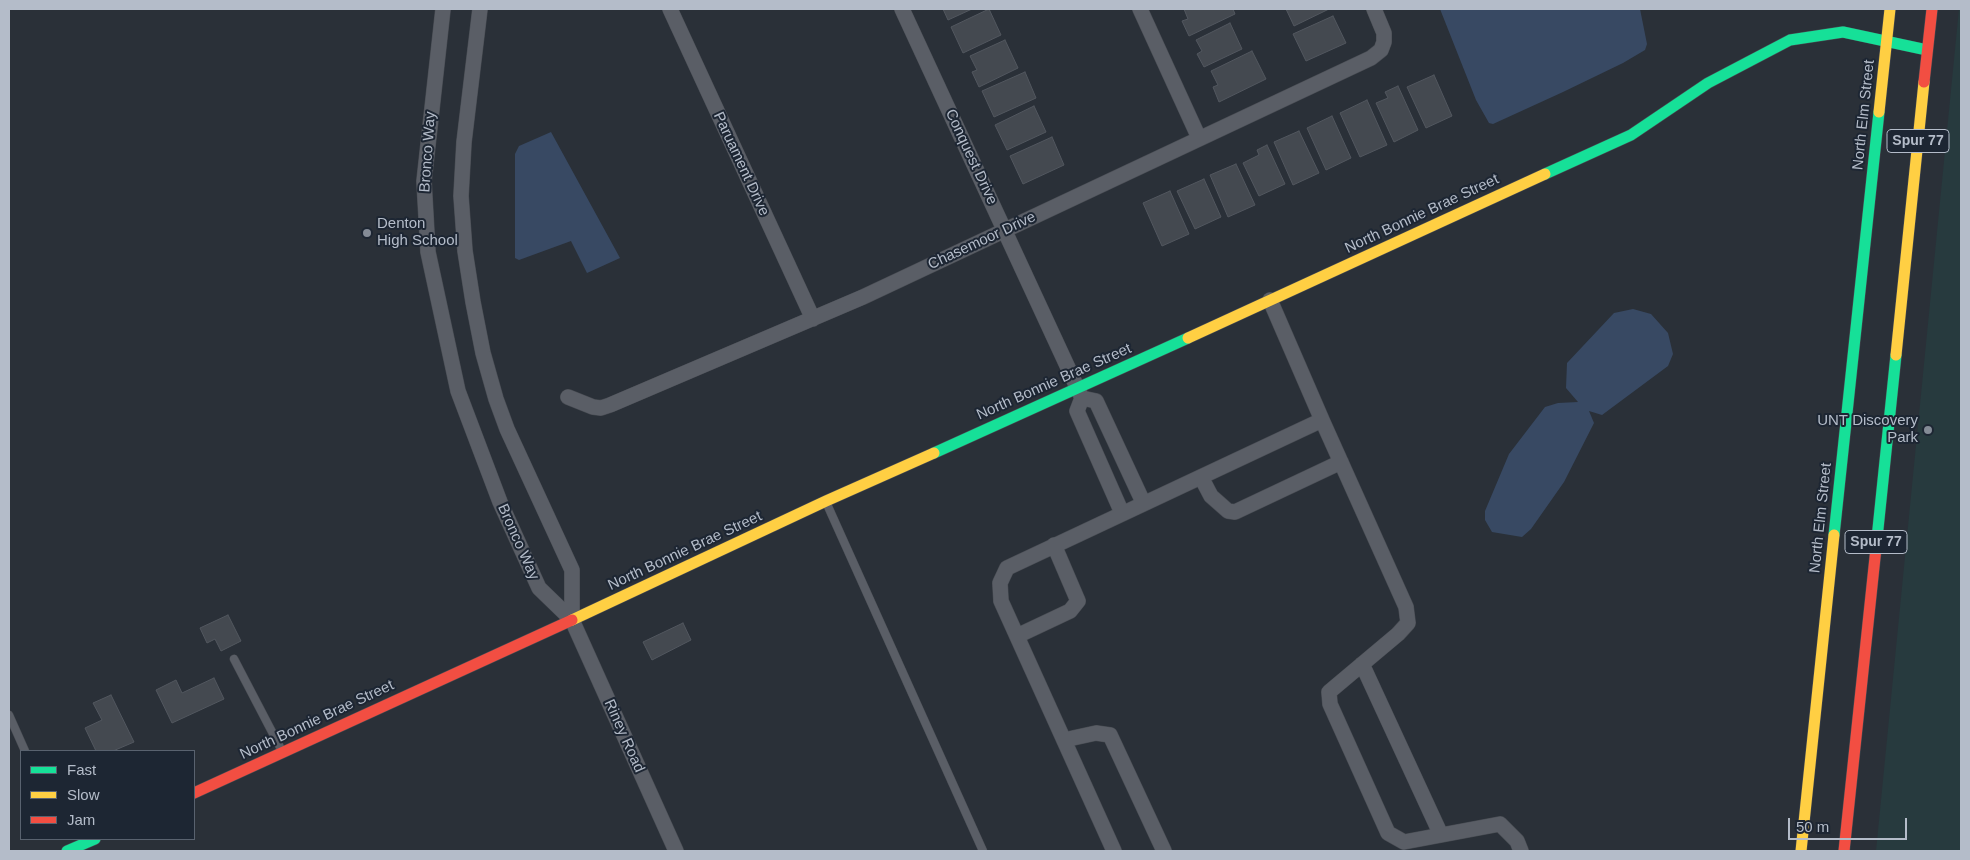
<!DOCTYPE html>
<style>
body{margin:0}
#map{position:relative;width:1970px;height:860px;overflow:hidden;background:#2a3038;font-family:Helvetica,sans-serif}
canvas{display:block}
.frame{position:absolute;inset:0;border:10px solid #b4bcc9;pointer-events:none}
.legend{position:absolute;left:20px;top:750px;width:175px;height:90px;box-sizing:border-box;background:#1d2633;border:1px solid #59626f;margin:0;padding:6px 9px;list-style:none;font-size:15px;color:#b4bcc9}
.legend li{display:flex;align-items:center;gap:10px;height:25px}
.legend b{width:25px;border:1px solid #59626f}
.scale{position:absolute;left:1788px;top:818px;width:119px;height:22px;box-sizing:border-box;border:2px solid #b4bcc9;border-top:0;padding-left:6px;font-size:15px;line-height:18px;white-space:nowrap;color:#b4bcc9;-webkit-text-stroke:4px #1d2633;paint-order:stroke}
</style>
<div id="map">
<canvas width="1970" height="860"></canvas>
<div class="frame"></div>
<ul class="legend">
<li><b style="height:6px;background:#16e098"></b>Fast</li>
<li><b style="height:6px;background:#ffcf43"></b>Slow</li>
<li><b style="height:6px;background:#f24e42"></b>Jam</li>
</ul>
<div class="scale">50 m</div>
</div>
<script>
const ctx = document.querySelector('canvas').getContext('2d');
ctx.lineJoin = 'round';
function paint(path, color) { ctx.fillStyle = color; ctx.fill(path, 'evenodd'); }
const shape = rows => new Path2D(rows.map(r => 'M' + r).join(''));
function stroke(path, color, width, dash) { ctx.strokeStyle = color; ctx.lineWidth = width; ctx.lineCap = dash ? 'butt' : 'round'; ctx.setLineDash(dash || []); ctx.stroke(path); }
function label(font, color, halo, rows, align = 'center') {
  ctx.font = font + ' Helvetica,sans-serif'; ctx.lineWidth = 4; ctx.setLineDash([]); ctx.textBaseline = 'middle'; ctx.strokeStyle = halo; ctx.fillStyle = color; for (const [text, x, y, turn = 0] of rows) {
    ctx.save(); ctx.translate(x, y); ctx.rotate((+turn || 0) * Math.PI / 180); ctx.textAlign = isNaN(turn) ? turn : align; if (halo) ctx.strokeText(text, 0, 0); ctx.fillText(text, 0, 0); ctx.restore();
  }
}
const green = shape([
 [1959,9,1961,9,1961,851,1876,851]
]);
const water = shape([
 [1440,9,1640,9,1647,44,1645,50,1623,63,1563,92,1493,124,1489,123,1476,100],
 [551,132,620,258,587,273,571,241,519,260,515,258,515,154,519,146],
 [1633,309,1651,314,1668,333,1673,354,1668,366,1602,415,1589,411,1594,423,1564,482,1531,529,1522,537,1492,532,1485,520,1485,511,1509,454,1545,407,1558,403,1578,402,1566,388,1567,363,1614,313]
]);
const building = shape([
 [943,9,972,9,948,20,943,9],
 [989,9,1001,35,963,53,951,27,989,9],
 [1184,9,1233,9,1235,14,1189,36,1182,21,1188,19,1184,9],
 [1286,9,1329,9,1294,26,1286,9],
 [1333,16,1346,43,1306,61,1293,34,1333,16],
 [1230,23,1242,49,1204,67,1197,54,1202,51,1196,40,1230,23],
 [1005,40,1018,68,979,87,972,72,977,70,970,56,1005,40],
 [1252,51,1266,79,1219,102,1213,87,1218,85,1211,71,1252,51],
 [1025,72,1036,98,994,117,982,91,1025,72],
 [1434,75,1452,116,1426,128,1407,87,1434,75],
 [1398,86,1418,130,1394,142,1376,103,1388,98,1385,92,1398,86],
 [1367,100,1387,145,1360,157,1340,113,1367,100],
 [1034,106,1046,132,1007,150,995,125,1034,106],
 [1332,116,1351,158,1326,170,1307,128,1332,116],
 [1299,131,1319,173,1293,185,1274,142,1299,131],
 [1052,137,1064,165,1023,184,1010,156,1052,137],
 [1267,145,1285,184,1259,196,1243,163,1259,155,1257,150,1267,145],
 [1236,164,1255,205,1228,217,1210,175,1236,164],
 [1204,179,1221,217,1195,229,1177,191,1204,179],
 [1170,191,1189,234,1162,246,1143,203,1170,191],
 [228,615,241,641,221,651,215,639,207,643,200,628,228,615],
 [683,623,691,640,652,660,643,642,683,623],
 [214,678,224,699,172,723,156,690,176,680,182,693,214,678],
 [111,695,134,742,113,751,96,751,85,728,102,720,93,703,111,695]
]);
const lane = shape([
 [826,502,983,851],
 [234,659,282,751],
 [9,715,25,751]
]);
const street = shape([
 [443,9,424,181,428,252,458,391,500,502,539,588,572,620,676,851],
 [480,9,464,142,461,196,465,251,473,302,483,353,496,399,507,429,572,570,572,620],
 [670,9,813,319],
 [902,9,1082,398,1077,411,1122,513],
 [1140,9,1199,138],
 [1270,300,1322,420],
 [568,397,593,407,601,408,610,405,863,297,1371,58,1381,50,1384,42,1384,33,1374,9],
 [1082,398,1096,401,1143,502],
 [1201,477,1211,496,1228,511,1235,512,1341,462],
 [1017,636,1070,611,1078,601,1054,545],
 [1362,664,1441,835],
 [1064,740,1096,733,1110,735,1164,851],
 [1114,851,1001,601,1000,583,1007,568,1322,420,1406,607,1408,623,1398,634,1329,692,1330,704,1388,833,1404,842,1500,824,1517,841,1521,851]
]);
const fast = shape([
 [1545,174,1631,135,1708,83,1790,40,1843,32,1927,50],
 [934,453,1188,338],
 [1834,535,1879,112],
 [1876,548,1896,355],
 [67,851,95,839]
]);
const slow = shape([
 [1879,112,1890,9],
 [1188,338,1545,174],
 [1896,355,1924,82],
 [572,620,826,501,934,453],
 [1801,851,1834,535]
]);
const jam = shape([
 [1924,82,1932,9],
 [194,793,572,620],
 [1844,851,1876,548]
]);
const markers = [
 [367,233,5,"#848b96"],
 [1928,430,5,"#848b96"]
];
const shields = [
 [1918,141,62],
 [1876,542,62]
];
const shieldNames = [
 ["Spur 77",1918,141],
 ["Spur 77",1876,542]
];
const streetNames = [
 ["North Elm Street",1864,115,-84],
 ["Bronco Way",428,152,-86],
 ["Conquest Drive",971,157,65],
 ["Paruament Drive",741,164,65],
 ["North Bonnie Brae Street",1422,214,-25],
 ["Chasemoor Drive",982,241,-25],
 ["North Bonnie Brae Street",1054,382,-24],
 ["North Elm Street",1821,518,-84],
 ["Bronco Way",518,542,66],
 ["North Bonnie Brae Street",685,551,-25],
 ["North Bonnie Brae Street",317,720,-25],
 ["Riney Road",624,736,66]
];
const poiNames = [
 ["Denton",377,224],
 ["High School",377,241],
 ["UNT Discovery",1918,421,"right"],
 ["Park",1918,438,"right"]
];
paint(green, '#273a3e');
paint(water, '#384963');
paint(building, '#444950');
stroke(building, '#52575f', 1);
stroke(lane, '#484c53', 9);
stroke(street, '#484c53', 16);
stroke(fast, '#484c53', 12);
stroke(slow, '#484c53', 12);
stroke(jam, '#484c53', 12);
stroke(lane, '#5a5e66', 8);
stroke(street, '#5a5e66', 15);
stroke(fast, '#16e098', 11);
stroke(slow, '#ffcf43', 11);
stroke(jam, '#f24e42', 11);
for (const [x, y, r, color] of markers) { const dot = new Path2D(); dot.arc(x, y, r, 0, 2 * Math.PI); ctx.fillStyle = color; ctx.fill(dot); stroke(dot, '#1d2633', 2); }
for (const [x, y, w] of shields) { const box = new Path2D(); box.roundRect(x - w / 2, y - 11.5, w, 23, 4); ctx.fillStyle = '#1d2633'; ctx.fill(box); stroke(box, '#b4bcc9', 1); }
label('bold 14px', '#b4bcc9', null, shieldNames);
label('15px', '#b4bcc9', '#1d2633', streetNames);
label('15px', '#b4bcc9', '#1d2633', poiNames, 'left');
</script>
